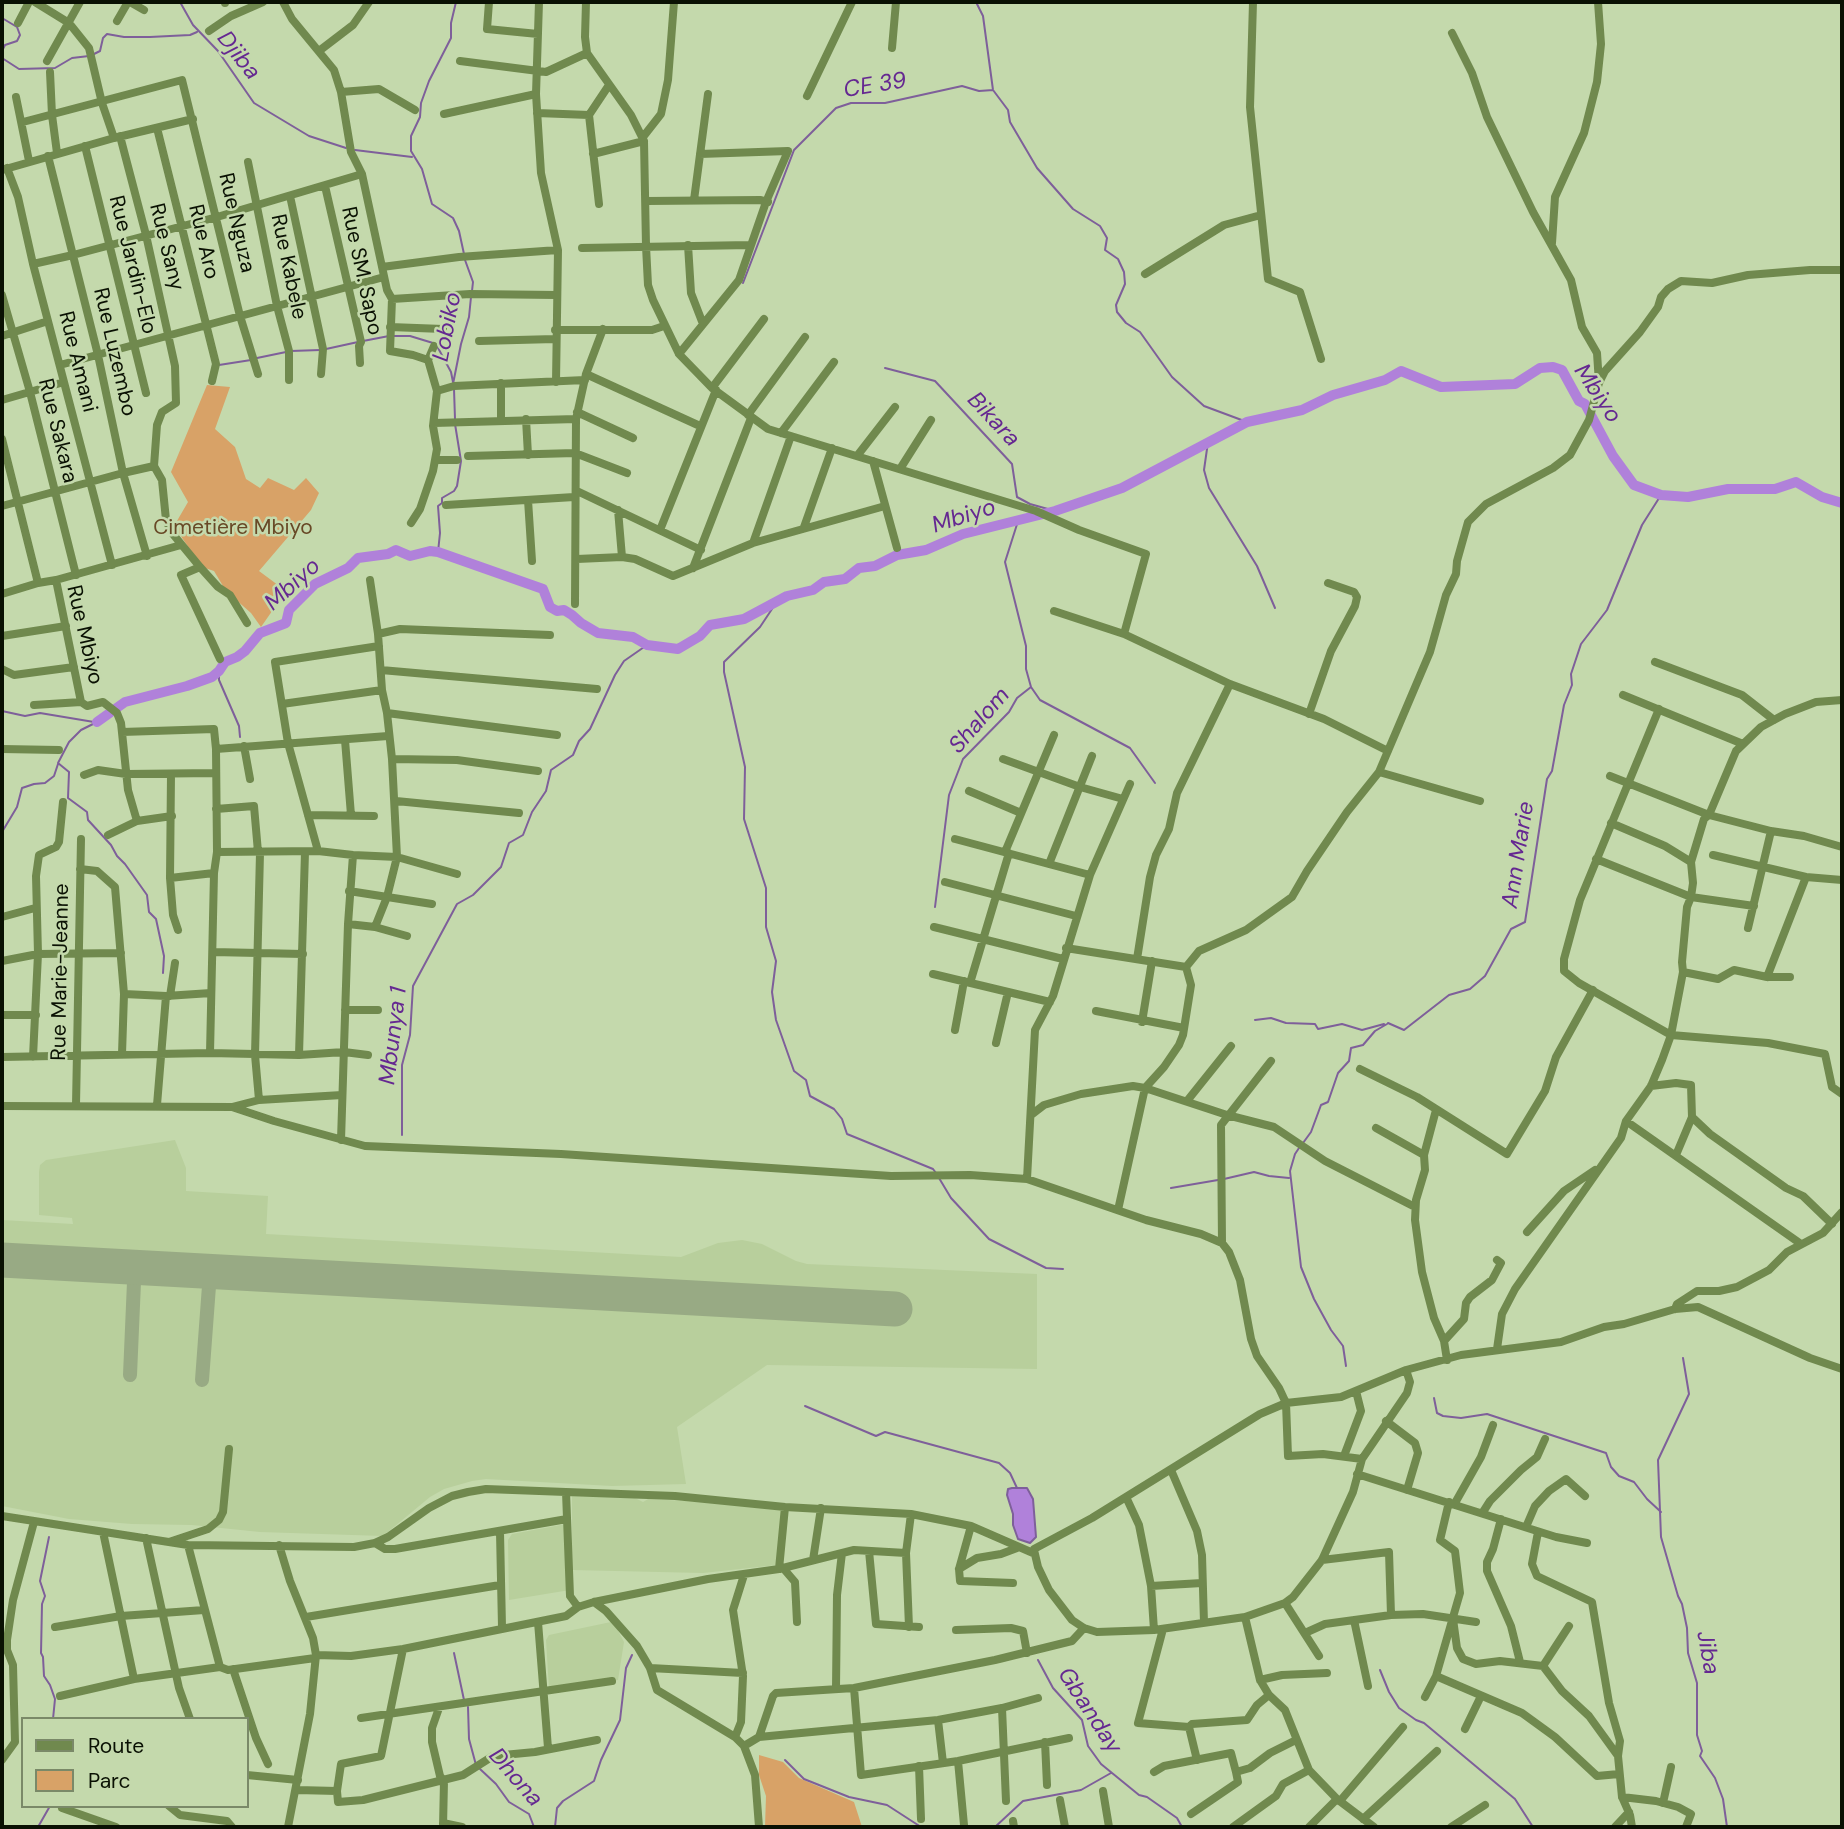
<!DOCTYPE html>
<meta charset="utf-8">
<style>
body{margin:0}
#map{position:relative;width:1844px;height:1829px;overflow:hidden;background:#c4d9ac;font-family:"DM Sans",sans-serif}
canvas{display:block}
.frame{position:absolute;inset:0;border:4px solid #0a1103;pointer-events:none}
.legend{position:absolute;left:21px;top:1717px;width:228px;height:91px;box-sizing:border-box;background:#c4d9ac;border:2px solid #7a8968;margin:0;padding:9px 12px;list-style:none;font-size:21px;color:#0a1103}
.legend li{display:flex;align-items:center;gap:14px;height:35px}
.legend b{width:35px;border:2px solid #7a8968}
</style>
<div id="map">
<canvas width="1844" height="1829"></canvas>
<div class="frame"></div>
<ul class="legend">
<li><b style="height:9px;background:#70894e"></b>Route</li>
<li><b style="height:19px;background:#d8a267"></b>Parc</li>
</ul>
</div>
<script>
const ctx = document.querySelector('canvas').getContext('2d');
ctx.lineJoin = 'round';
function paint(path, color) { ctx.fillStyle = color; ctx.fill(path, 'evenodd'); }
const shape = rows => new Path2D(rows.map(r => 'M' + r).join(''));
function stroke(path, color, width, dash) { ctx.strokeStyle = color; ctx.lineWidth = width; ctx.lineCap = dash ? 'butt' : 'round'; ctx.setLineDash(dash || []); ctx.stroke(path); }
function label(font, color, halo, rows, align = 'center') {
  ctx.font = font + ' "DM Sans",sans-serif'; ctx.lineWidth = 5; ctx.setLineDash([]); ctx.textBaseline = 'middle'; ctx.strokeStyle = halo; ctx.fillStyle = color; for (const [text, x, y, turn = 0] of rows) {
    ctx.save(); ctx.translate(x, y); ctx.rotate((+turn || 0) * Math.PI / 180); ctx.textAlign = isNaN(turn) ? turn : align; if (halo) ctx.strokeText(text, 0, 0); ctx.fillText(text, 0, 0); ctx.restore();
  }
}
const built = shape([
 [175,1140,186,1168,186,1191,268,1196,266,1234,681,1257,718,1243,742,1240,762,1244,796,1261,807,1264,1037,1274,1037,1369,767,1365,677,1427,686,1484,612,1486,486,1479,472,1481,444,1489,430,1497,383,1536,260,1532,192,1525,132,1524,69,1519,2,1506,2,1220,73,1224,72,1218,39,1215,39,1172,40,1165,46,1160],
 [572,1496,635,1498,643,1502,648,1499,742,1504,783,1509,777,1565,703,1573,572,1570],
 [566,1524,570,1590,509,1600,508,1540,512,1534],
 [611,1622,614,1623,624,1642,618,1680,553,1691,549,1689,546,1640,549,1635]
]);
const green = shape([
 [207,385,230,387,215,429,235,447,246,479,260,488,268,478,294,490,306,478,319,493,311,510,259,571,286,591,261,627,251,613,226,591,214,571,202,567,174,526,188,502,171,472],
 [759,1755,783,1762,799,1778,854,1802,862,1827,765,1827,766,1796,759,1775]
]);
const water = shape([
 [1012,1488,1027,1488,1033,1499,1036,1537,1030,1543,1018,1539,1013,1525,1013,1514,1007,1495,1008,1489,1012,1488]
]);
const stream = shape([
 [180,2,193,25,218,51,254,103,309,136,346,148],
 [456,2,451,23,451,38,429,81,421,103,420,117,411,136,411,151,422,169,432,204,453,218,459,231,464,254],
 [976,2,983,16,993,90,1008,110,1010,122,1037,168,1073,209,1100,226,1107,238,1105,250,1118,259,1124,272,1125,284,1116,305,1117,312,1126,323,1140,332,1172,377,1204,406,1247,422],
 [2,18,17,27,20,35,17,41,5,45,2,51],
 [94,54,100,51,103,38,107,34,124,37,150,37,190,35,197,32],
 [2,58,19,69,55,68,72,58,89,56],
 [355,150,412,157],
 [465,260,473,282,472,291],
 [743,283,794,150,836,108,851,103,885,103,962,86,979,91,993,90],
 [394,336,410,336,433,343],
 [363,341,389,336],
 [437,346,451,372,453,382],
 [326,349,358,342],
 [291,351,320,350],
 [257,358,286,352],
 [219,365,251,360],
 [885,368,935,381,1012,464,1017,497,1030,504,1055,511],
 [453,384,461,344,469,317,471,297],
 [454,389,455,419],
 [1208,442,1204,470,1209,488,1257,566,1275,608],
 [1019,518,1005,562,1026,646,1026,669,1031,687,1040,700,1130,748,1155,783],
 [438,552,440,533,438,506,442,503,442,498,454,491,457,486,461,461,455,424],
 [776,603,760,627,724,662,724,672,745,767,744,819,766,888,766,927,776,961,772,992,776,1020,794,1071,806,1080,810,1096,834,1109,842,1119,847,1134,933,1169,936,1173],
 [219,671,219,680,239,726,240,737],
 [2,711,25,716,40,713,94,722],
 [97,722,81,730,69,742,58,763,69,772,68,798,87,812,88,820,111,845,117,856,125,864,147,895,149,912,156,919,164,956,163,973],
 [2,832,17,807,22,788,34,784,45,783,54,776,58,764],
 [935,907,949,795,963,759,1009,712,1017,698,1031,687],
 [1255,1020,1271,1018,1286,1023,1315,1024,1318,1029,1342,1024,1362,1030,1384,1024],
 [1388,1023,1404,1030,1449,995,1470,989,1485,976,1511,929,1525,922,1547,779,1552,771,1564,705,1572,685,1571,674,1581,644,1607,610,1642,525,1661,495],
 [402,1135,402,1065,410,1035,413,986,457,904,473,895,501,867,509,843,523,835,532,812,546,791,551,770,573,755,579,741,590,729,615,675,624,661,647,645],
 [1303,1143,1311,1132,1321,1105,1328,1102,1338,1073,1349,1061,1351,1048,1363,1045,1375,1031,1387,1024],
 [1299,1148,1295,1154,1290,1171,1301,1267,1314,1299,1331,1330,1343,1346,1346,1366],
 [939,1178,951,1198,989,1239,1046,1268,1063,1269],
 [1224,1179,1254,1172,1269,1176,1289,1178],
 [1171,1188,1218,1180],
 [1683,1358,1689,1394,1658,1460,1661,1537,1678,1596,1682,1604,1687,1628,1688,1653,1697,1683,1697,1735,1702,1751,1700,1756,1715,1778,1723,1799,1727,1827],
 [1434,1398,1437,1413,1443,1416,1461,1418,1487,1414,1606,1453,1611,1467,1619,1476,1634,1482,1647,1499,1661,1512],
 [805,1406,876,1436,885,1432,999,1463,1010,1473,1017,1488],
 [49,1537,40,1581,45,1596,42,1604,41,1653,43,1657,44,1676,50,1685,55,1699,53,1719],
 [454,1653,464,1700],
 [1038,1660,1053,1688,1082,1720,1088,1746,1101,1764,1139,1795,1147,1797,1177,1818,1182,1827],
 [1380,1670,1389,1692,1399,1708,1416,1720,1424,1723,1515,1799,1533,1827],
 [468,1707,469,1739,476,1765],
 [785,1760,804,1779,849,1797,887,1805,921,1827],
 [480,1769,496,1784,509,1802,529,1814,534,1827],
 [38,1827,50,1806],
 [555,1827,557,1808,563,1801,594,1781,601,1760,620,1720,626,1668,632,1655],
 [995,1827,1023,1801,1081,1790,1111,1773]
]);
const river = shape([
 [97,722,125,702,187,686,212,677,219,671,225,662,237,657,245,651,260,633,286,623,289,610,315,584,348,568,358,558,388,554,396,550,410,556,430,551,438,552,543,589,550,607,557,611,564,610,572,615,581,623,598,633,633,637,647,645,678,649,700,636,710,625,744,619,787,596,813,590,824,582,845,579,859,568,875,566,897,555,926,550,963,534,1055,511,1122,488,1247,422,1302,410,1333,395,1385,380,1401,371,1441,387,1515,384,1540,368,1553,367,1562,370,1579,401,1585,404,1613,456,1634,485,1661,495,1688,497,1728,489,1775,489,1796,482,1822,497,1842,503]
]);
const taxiway = shape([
 [125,1267,132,1274,134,1282,130,1375],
 [199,1271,205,1277,209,1286],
 [202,1380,209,1286,213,1277,219,1272]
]);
const runway = shape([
 [2,1260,895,1309]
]);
const minor = shape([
 [35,2,69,23,89,48,102,103,114,138],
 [130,2,144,10],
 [225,2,225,3],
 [283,2,292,19,334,70,341,92,351,152,362,174,387,290,392,299,390,351,413,355,428,360,437,391,433,426,437,449,433,471,420,509,411,523],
 [489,2,487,29,538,34],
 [539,2,536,94,541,173,558,250,556,382],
 [586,2,585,37,587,53,631,115,644,141,646,246,648,285,653,300,679,354,712,388,768,429,1036,511,1079,530,1146,554,1124,634,1230,684,1324,719,1388,751],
 [1253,2,1250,107,1268,279,1300,292,1321,359],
 [117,21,128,2],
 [18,23,29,2],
 [209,31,231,16,263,2],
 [1452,33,1472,73,1487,117,1533,212,1571,280,1582,327,1597,353,1599,383],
 [892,48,896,2],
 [319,51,353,25,369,2],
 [47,61,80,2],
 [460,61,546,72,587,53],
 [50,72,52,115,57,153],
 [341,92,379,89,415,110],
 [807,96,852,2],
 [16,97,29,161],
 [537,113,589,115],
 [444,114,536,94],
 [23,122,182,80,240,316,258,374],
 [157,128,216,364,212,381],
 [120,136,146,235,175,366,176,403,162,412,157,425,154,466,162,480,166,520,172,533,200,567,218,587,230,595,247,623],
 [643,137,661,114,668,80,674,2],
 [85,146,146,393],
 [593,154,644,141],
 [48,156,98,355,123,473,147,556],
 [248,162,277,306,289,351,289,380],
 [7,168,18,197,33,264,112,565],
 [2,170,114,138,193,119],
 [325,186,361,342,359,346,360,363],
 [290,196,323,349,321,374],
 [694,200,708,94],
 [647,201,760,200,768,202],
 [599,204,589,115,609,85],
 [1552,243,1555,197,1584,133,1597,82,1601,44,1598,2],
 [688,245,691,293,703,324],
 [582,248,750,245],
 [33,264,73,255,217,217,362,174],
 [382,267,459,257,558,250],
 [1145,274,1224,225,1261,215],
 [2,295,30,392,76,575],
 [392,299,470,294,556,295],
 [390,327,443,329],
 [555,330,652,330,664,326],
 [2,336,48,321],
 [479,341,555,339],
 [679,354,739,280,766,202,788,151,700,154],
 [428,360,434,346],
 [60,365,384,277],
 [586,374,700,426],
 [712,388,764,319],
 [437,391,454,386,585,380],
 [2,400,64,382],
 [577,412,633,438],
 [748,415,805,337],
 [526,419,528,455],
 [501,420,501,383],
 [434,423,576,419],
 [781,433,834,362],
 [2,439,38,583,56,580,81,702,87,706,103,702,117,713,121,723,128,790,137,821],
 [468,456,575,453,627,473],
 [857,456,895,407],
 [435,460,457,460],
 [873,461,897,548],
 [900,469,931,420],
 [577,491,701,550],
 [528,500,532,561],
 [446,505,574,497],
 [2,506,123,473,154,466],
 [618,510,622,557],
 [804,527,832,448],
 [660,530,716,390],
 [753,543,791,436],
 [577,559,622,557,635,559,673,576,753,543,885,506],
 [200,567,181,575,220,659],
 [693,568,751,418],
 [56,580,181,545],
 [370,580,378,634,382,690,387,713,392,759,397,857,387,897,375,927],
 [2,594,38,583],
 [575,604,576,419,586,374,603,329],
 [1054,611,1124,634],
 [378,634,400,629,550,635],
 [2,636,66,626],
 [1655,662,1742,695,1774,720],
 [2,669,14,675,74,667],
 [381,670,597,689],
 [1623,695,1743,744],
 [282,704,382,690],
 [34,705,81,702],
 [1659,709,1580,900,1564,959,1564,971,1579,983,1671,1035,1768,1043,1825,1054,1832,1087,1842,1094],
 [387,713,557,735],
 [1309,714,1331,651,1355,606,1357,597,1354,592,1328,583],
 [122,732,214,729,216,749,217,852,214,873,210,1053],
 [345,740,351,815],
 [244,746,250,779],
 [2,749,59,750],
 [216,749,388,736],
 [392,759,457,760,538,771],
 [1003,759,1080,787,1123,799],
 [1379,772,1480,801],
 [171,774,170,878,173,915,178,930],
 [84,775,98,770,126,774,216,773],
 [1610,776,1709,815,1771,831,1804,836,1842,847],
 [969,791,1021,813],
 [396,801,519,813],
 [216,809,254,806,258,852],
 [308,815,374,816],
 [1611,823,1665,846,1691,862],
 [108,835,137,821,172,816],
 [955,839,1090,875],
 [318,851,288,743,275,662,379,646],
 [217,852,318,851,353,855,397,857,457,874],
 [1005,852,1054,735],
 [1713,855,1806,877,1842,880],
 [1596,859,1691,897,1754,906],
 [1049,864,1092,756],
 [80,869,97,871,115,887,124,994,122,1054],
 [170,878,214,873],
 [945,882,1076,916],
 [349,891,432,904],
 [2,917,35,908],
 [348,924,375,927,407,936],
 [934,927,1063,959],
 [1748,928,1771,831],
 [1066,948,1186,967],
 [213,952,303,954],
 [1137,959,1150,877,1156,855,1169,829,1177,793,1230,684],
 [2,961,38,954,121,953],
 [1683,972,1718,979,1734,970,1767,977,1790,977],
 [933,974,1050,1002],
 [1767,977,1806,877],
 [970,983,1009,853],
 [124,994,166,996,211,993],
 [170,996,175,963],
 [345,1010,378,1010],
 [1096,1011,1184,1028],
 [2,1015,36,1015],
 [1142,1022,1152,961],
 [955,1030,964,981],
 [996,1043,1008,992],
 [299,1055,305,852],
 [2,1057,210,1053,299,1055,344,1052,368,1055],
 [33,1057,38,954,36,876,39,855,56,847,59,842,63,802],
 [1360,1069,1417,1097,1507,1154,1545,1091,1556,1057,1593,990],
 [1651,1086,1676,1083,1691,1085,1692,1117,1676,1155],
 [259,1100,255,1055,260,853],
 [1187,1101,1231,1046],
 [76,1105,81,839],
 [157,1105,166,996],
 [2,1106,232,1107,259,1100,342,1095],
 [232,1107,274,1121,365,1146,561,1154,891,1176,970,1175,1027,1179,1146,1220,1201,1234,1222,1243,1229,1252,1240,1280,1251,1339,1257,1356,1279,1388,1286,1403,1288,1456,1323,1454,1362,1459],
 [1436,1110,1424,1155,1425,1170,1416,1200,1415,1220,1422,1272,1434,1318,1444,1341],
 [1031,1115,1044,1105,1081,1094,1133,1086,1145,1088,1227,1115,1274,1127,1325,1161,1415,1207],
 [1692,1117,1710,1134,1786,1188,1803,1196,1832,1224],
 [1626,1121,1801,1244],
 [1376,1128,1424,1155],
 [341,1140,348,924,353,855],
 [1027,1179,1035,1030,1053,996,1090,875,1130,784],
 [1118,1210,1145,1088,1164,1067,1179,1045,1183,1035,1191,985,1186,967,1199,951,1246,930,1292,897,1307,871,1347,812,1379,772,1430,652,1446,595,1456,574,1457,561,1468,522,1486,504,1553,468,1570,455,1589,420,1599,383,1605,371,1640,332,1658,307,1661,297,1668,289,1681,281,1712,283,1748,275,1810,270,1842,270],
 [1527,1232,1564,1191,1595,1170],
 [1222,1243,1221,1125,1271,1061],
 [1675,1309,1677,1304,1697,1291,1719,1291,1737,1287,1769,1270,1787,1252,1823,1233,1842,1212],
 [1497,1349,1502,1314,1515,1289,1621,1138,1626,1121,1651,1086,1662,1060,1671,1035,1683,972,1682,962,1687,907,1691,897,1693,883,1691,862,1704,819,1709,815,1736,751,1761,727,1785,714,1816,702,1842,700],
 [1447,1360,1444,1341,1464,1319,1466,1303,1470,1297,1492,1280,1501,1263,1497,1260],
 [1386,1421,1415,1443,1418,1453,1407,1490],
 [1344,1456,1361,1411,1356,1391],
 [1171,1470,1197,1531,1202,1555,1204,1623],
 [1357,1474,1556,1537,1587,1543],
 [566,1492,570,1596,578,1607],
 [1126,1497,1139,1525,1151,1586,1154,1630],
 [1455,1503,1481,1457,1493,1425],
 [1483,1512,1490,1501,1521,1470,1537,1457,1545,1439],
 [2,1516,188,1545,354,1547,375,1543,388,1537,429,1508,452,1496,468,1492,486,1489,566,1492,675,1496,785,1507,911,1514,971,1526,1033,1553,1034,1549,1092,1518,1260,1414,1286,1403,1341,1397,1406,1370,1461,1355,1561,1342,1604,1327,1624,1324,1675,1309,1698,1307,1810,1358,1842,1369],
 [1501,1519,1493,1549,1487,1562,1487,1571,1511,1626,1520,1662],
 [971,1526,959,1569,960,1581,1013,1583],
 [1526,1527,1535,1506,1549,1491,1566,1479,1585,1496],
 [103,1532,134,1679],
 [500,1532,502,1627],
 [1538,1532,1532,1564,1537,1576,1592,1602,1609,1703,1620,1741,1618,1756],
 [146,1538,179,1688,190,1719],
 [169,1542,208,1529,219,1520,223,1512,229,1449],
 [375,1543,385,1549,395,1549,567,1519],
 [188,1545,220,1667,228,1670,315,1658],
 [279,1545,290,1581,313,1638,316,1655,310,1714,288,1827],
 [1034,1550,1038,1567,1049,1590,1072,1620,1084,1628,1097,1632,1154,1630,1245,1617,1285,1603,1293,1597,1322,1560,1353,1492,1362,1459,1407,1393,1410,1382,1406,1370],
 [869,1551,876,1624,919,1627],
 [813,1560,821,1508],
 [1322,1560,1389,1552,1391,1615],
 [783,1568,795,1582,797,1622],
 [779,1569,785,1507],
 [959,1569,977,1558,1001,1554,1017,1548],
 [1151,1586,1202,1583],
 [594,1602,606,1611,637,1646,650,1668,657,1690,735,1737,744,1746,755,1775,759,1827],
 [1285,1603,1319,1656],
 [306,1617,500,1585],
 [1245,1617,1260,1680,1269,1695,1285,1710,1309,1770,1337,1799,1374,1827],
 [1453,1619,1457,1648,1463,1659,1476,1664,1500,1661,1543,1666,1562,1691,1589,1716,1618,1756,1622,1797,1630,1815,1632,1827],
 [1354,1620,1368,1686],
 [538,1622,548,1748],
 [55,1627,121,1616,204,1610],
 [909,1627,906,1553,911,1514],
 [1163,1629,1138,1723,1189,1727,1192,1724,1247,1720,1257,1705,1269,1695],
 [956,1630,1011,1628,1023,1631,1027,1653],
 [1305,1633,1325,1624,1391,1615,1423,1614,1476,1622],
 [316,1655,351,1656,403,1649,566,1616,578,1607,594,1602,708,1579,779,1569,854,1550,906,1553],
 [1543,1666,1569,1626],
 [650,1668,743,1673],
 [233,1669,256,1738,268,1764],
 [1436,1676,1522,1713,1555,1737,1597,1776,1619,1774],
 [1260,1680,1282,1675,1327,1673],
 [854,1688,861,1775,958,1761,1069,1738],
 [836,1689,837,1595,842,1553],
 [60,1696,134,1679,220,1667],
 [1425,1697,1436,1676,1460,1593,1455,1551,1440,1540,1449,1502],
 [439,1708,432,1728,432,1742,440,1776,444,1781,443,1827],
 [1002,1708,1006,1801],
 [361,1718,612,1681],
 [938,1720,943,1763],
 [1189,1727,1197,1760],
 [1465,1729,1481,1696],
 [735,1737,741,1722,743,1676,733,1610,744,1575],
 [759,1737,773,1696,776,1693,854,1688,995,1660,1072,1641,1084,1628],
 [1045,1742,1047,1785],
 [744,1746,759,1737,938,1720,1002,1708,1038,1698],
 [2,1760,15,1742,13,1665,7,1650,7,1640,13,1600,34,1522],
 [958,1761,964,1825],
 [919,1766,921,1819],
 [1154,1772,1164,1766,1231,1753,1236,1772,1250,1768,1270,1753,1296,1740],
 [247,1775,298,1780],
 [297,1790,337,1791,338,1802,363,1800,463,1775,493,1756,535,1752,597,1740],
 [337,1791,341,1764,381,1756,403,1649],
 [1103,1791,1109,1827],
 [1622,1797,1656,1801,1678,1807,1691,1814,1686,1827],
 [1060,1800,1065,1827],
 [1340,1801,1403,1727],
 [1663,1803,1671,1767],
 [169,1806,180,1815,227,1821,232,1827],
 [62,1808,116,1827],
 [1191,1814,1238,1782,1236,1772],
 [1363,1819,1437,1751],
 [1013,1821,1014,1827],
 [443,1823,462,1827],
 [1233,1827,1276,1796,1283,1784,1309,1770],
 [1309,1827,1337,1799],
 [1451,1827,1485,1805],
 [1615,1827,1629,1812]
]);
const streetNames = [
 ["Rue Nguza",236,223,77],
 ["Rue Aro",203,242,77],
 ["Rue Sany",166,247,76],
 ["Rue Jardin-Elo",132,265,76],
 ["Rue Kabele",288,267,78],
 ["Rue SM. Sapo",361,271,78],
 ["Rue Luzembo",114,352,77],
 ["Rue Amani",77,362,76],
 ["Rue Sakara",57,431,76],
 ["Rue Mbiyo",84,635,77],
 ["Rue Marie-Jeanne",61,972,-89]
];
const parkNames = [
 ["Cimetière Mbiyo",233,528]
];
const waterNames = [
 ["Djiba",238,56,52],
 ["CE 39",875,86,-9],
 ["Lobiko",448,327,-79],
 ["Mbiyo",1597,394,56],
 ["Bikara",993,420,47],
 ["Mbiyo",964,517,-18],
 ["Mbiyo",293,585,-42],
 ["Shalom",980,721,-49],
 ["Ann Marie",1519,855,-81],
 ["Mbunya 1",394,1036,-83],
 ["Jiba",1707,1653,80],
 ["Gbanday",1089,1711,57],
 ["Dhona",515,1778,49]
];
paint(built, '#b8cf9c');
paint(green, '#d8a267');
paint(water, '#b081da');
stroke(water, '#7e5f9a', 2);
stroke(stream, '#7e5f9a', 2);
stroke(river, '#b081da', 10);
stroke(taxiway, '#98aa84', 14);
stroke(runway, '#98aa84', 35);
stroke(minor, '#70894e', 8);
label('21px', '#0a1103', '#c4d9ac', streetNames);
label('21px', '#684926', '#c4d9ac', parkNames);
label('italic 23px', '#652891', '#c4d9ac', waterNames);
</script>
